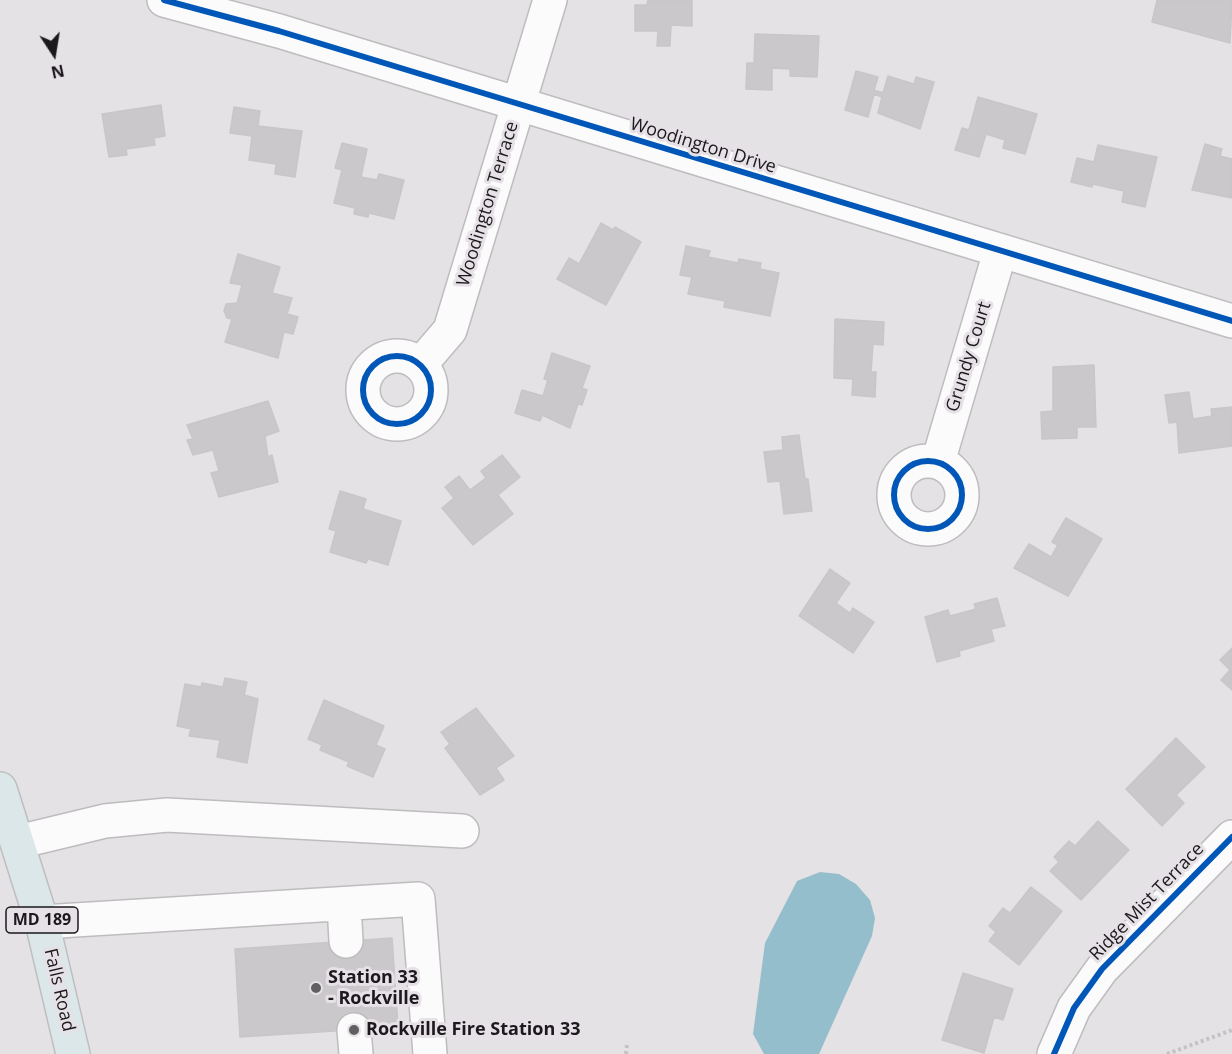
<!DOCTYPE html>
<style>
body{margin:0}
#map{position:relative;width:1232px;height:1054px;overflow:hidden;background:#e5e2e5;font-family:"Open Sans",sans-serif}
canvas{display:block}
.north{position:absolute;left:24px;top:24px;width:60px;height:60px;-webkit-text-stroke:4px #e6e1e6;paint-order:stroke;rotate:168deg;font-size:16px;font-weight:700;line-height:24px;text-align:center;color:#1b191b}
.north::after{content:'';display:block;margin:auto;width:21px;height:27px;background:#1b191b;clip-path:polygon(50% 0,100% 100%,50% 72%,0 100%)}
</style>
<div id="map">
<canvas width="1232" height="1054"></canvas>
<div class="north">N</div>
</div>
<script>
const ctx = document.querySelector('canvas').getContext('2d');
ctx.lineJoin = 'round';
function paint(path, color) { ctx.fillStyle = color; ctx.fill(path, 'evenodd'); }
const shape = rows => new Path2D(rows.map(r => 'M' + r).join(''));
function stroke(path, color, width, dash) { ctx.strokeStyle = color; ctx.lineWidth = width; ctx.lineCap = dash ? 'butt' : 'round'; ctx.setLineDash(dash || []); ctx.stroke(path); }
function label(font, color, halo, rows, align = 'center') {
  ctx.font = font + ' "Open Sans",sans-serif'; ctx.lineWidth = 6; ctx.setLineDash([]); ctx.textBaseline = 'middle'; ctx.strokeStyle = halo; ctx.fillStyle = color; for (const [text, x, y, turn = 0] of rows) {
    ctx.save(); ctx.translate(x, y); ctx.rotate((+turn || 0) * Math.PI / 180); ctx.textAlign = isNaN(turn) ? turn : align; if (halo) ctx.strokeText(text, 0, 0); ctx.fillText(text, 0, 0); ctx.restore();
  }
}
const water = shape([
 [820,872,839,874,856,884,870,900,875,918,872,936,819,1054,764,1054,753,1034,765,943,797,881]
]);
const building = shape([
 [648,0,692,0,692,26,671,25,670,46,657,46,658,31,635,31,635,5,647,5,648,0],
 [1157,0,1232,0,1230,43,1152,22,1157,0],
 [755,34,819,36,817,77,790,76,790,69,772,68,772,90,746,89,747,63,754,63,755,34],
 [856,71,878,77,874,90,883,93,888,76,914,84,916,77,934,82,920,129,878,113,882,97,874,94,868,117,845,110,856,71],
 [978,97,1037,114,1025,154,1003,148,1005,140,986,134,979,157,955,150,962,128,969,130,978,97],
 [161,105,165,136,154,138,155,145,126,149,127,155,109,157,102,114,161,105],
 [234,107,260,111,258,126,302,131,295,177,275,174,276,164,249,160,252,136,230,133,234,107],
 [342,143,367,149,361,177,377,180,379,174,404,180,394,219,369,213,368,217,354,214,355,208,334,203,342,170,335,168,342,143],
 [1205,144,1222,149,1220,156,1232,159,1232,198,1192,190,1205,144],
 [1098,145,1157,157,1145,207,1122,202,1124,191,1093,184,1092,187,1071,182,1077,158,1094,162,1098,145],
 [601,223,613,230,615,227,641,242,606,305,557,279,569,258,579,264,601,223],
 [686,246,710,251,708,257,738,263,739,259,761,263,760,269,779,273,770,316,724,307,725,301,688,294,692,277,680,275,686,246],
 [238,254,280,267,272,293,292,298,287,314,298,317,293,334,284,332,278,358,225,342,232,319,227,318,224,311,226,304,237,303,242,285,230,283,238,254],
 [835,319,884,322,883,345,873,344,871,372,876,372,875,397,852,395,853,379,834,378,835,319],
 [552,353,590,366,582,388,587,390,582,405,578,404,570,428,542,415,540,421,515,413,522,390,543,396,548,380,544,379,552,353],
 [1094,365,1096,427,1077,427,1077,438,1042,439,1041,412,1053,411,1053,367,1094,365],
 [1189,392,1193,419,1212,416,1211,409,1232,407,1232,446,1179,453,1177,422,1169,423,1165,395,1189,392],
 [268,401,279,431,265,436,268,457,272,455,278,482,219,497,211,473,219,471,213,450,193,455,187,440,193,439,187,425,268,401],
 [799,435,805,479,808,479,812,511,784,514,780,481,768,482,764,452,783,450,782,437,799,435],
 [502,455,520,477,498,495,513,514,473,545,442,508,454,498,445,487,459,476,470,490,486,478,481,471,502,455],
 [340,491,366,499,363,509,401,521,388,565,368,559,366,563,330,552,336,531,329,529,340,491],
 [1066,518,1102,539,1068,596,1014,568,1029,544,1051,557,1058,545,1052,542,1066,518],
 [830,569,850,583,836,603,850,613,853,608,874,622,853,653,799,616,830,569],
 [997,598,1005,626,991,629,994,641,959,651,960,656,937,662,925,617,948,610,950,616,976,609,974,604,997,598],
 [1232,648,1232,690,1221,680,1230,670,1220,660,1232,648],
 [225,678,247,682,244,695,258,699,247,763,217,757,220,740,189,736,191,729,177,726,185,684,201,687,202,683,223,687,225,678],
 [324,700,384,726,376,745,385,749,373,777,347,766,349,762,320,750,322,745,308,739,324,700],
 [476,708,514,756,496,768,504,780,480,795,445,748,450,744,441,732,476,708],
 [1176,738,1205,767,1176,795,1184,803,1162,826,1126,789,1176,738],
 [1098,821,1129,850,1081,900,1050,871,1059,862,1054,857,1069,841,1075,846,1098,821],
 [1031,887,1062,911,1019,965,989,941,996,932,989,926,1003,908,1010,913,1031,887],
 [392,938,398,1027,240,1037,235,949,392,938],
 [963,973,1013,989,1003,1020,994,1017,984,1053,942,1040,963,973]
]);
const path = shape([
 [626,1054,627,1044],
 [1167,1054,1232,1030]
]);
const minor = shape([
 [164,0,279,31,1232,321],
 '363 390a34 34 0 1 1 68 0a34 34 0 1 1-68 0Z',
 [420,365,450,330,550,0],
 '894 495a34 34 0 1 1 68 0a34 34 0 1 1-68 0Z',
 [938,462,1000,252],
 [18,842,105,821,167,815,462,831],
 [344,904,346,941],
 [42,922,418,899,430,1054],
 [354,1030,356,1054],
 [1054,1054,1074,1008,1102,969,1232,837]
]);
const major = shape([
 [0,789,42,922,73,1054]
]);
const cycleway = shape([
 [164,0,279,31,1232,321],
 '363 390a34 34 0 1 1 68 0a34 34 0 1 1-68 0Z',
 '894 495a34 34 0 1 1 68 0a34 34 0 1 1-68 0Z',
 [1054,1054,1074,1008,1102,969,1232,837]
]);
const markers = [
 [316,988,6,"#625f62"],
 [354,1030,6,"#625f62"]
];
const shields = [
 [42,920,72]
];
const shieldNames = [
 ["MD 189",42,920]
];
const streetNames = [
 ["Woodington Drive",703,146,17],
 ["Woodington Terrace",488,204,-73],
 ["Grundy Court",969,357,-73],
 ["Ridge Mist Terrace",1147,902,-46],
 ["Falls Road",59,990,77]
];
const poiNames = [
 ["Station 33",328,978],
 ["- Rockville",328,999],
 ["Rockville Fire Station 33",366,1030]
];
paint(water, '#95becc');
paint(building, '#cac8ca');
stroke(building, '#c8c6c8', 1.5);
stroke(minor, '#bebcbe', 36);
stroke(major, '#bfbebf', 36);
stroke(path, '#c4c2c4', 4, [3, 3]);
stroke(minor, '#fbfbfb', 33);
stroke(major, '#dbe7e8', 33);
stroke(cycleway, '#0057b8', 6);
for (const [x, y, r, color] of markers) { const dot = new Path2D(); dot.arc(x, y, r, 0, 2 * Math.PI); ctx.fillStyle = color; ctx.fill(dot); stroke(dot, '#e6e1e6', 2); }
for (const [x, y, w] of shields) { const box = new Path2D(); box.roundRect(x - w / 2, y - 13, w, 26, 4.5); ctx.fillStyle = '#e6e1e6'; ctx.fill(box); stroke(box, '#1b191b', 1.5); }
label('bold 16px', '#1b191b', null, shieldNames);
label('18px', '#1b191b', '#e6e1e6', streetNames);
label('bold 18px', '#1b191b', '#e6e1e6', poiNames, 'left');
</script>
